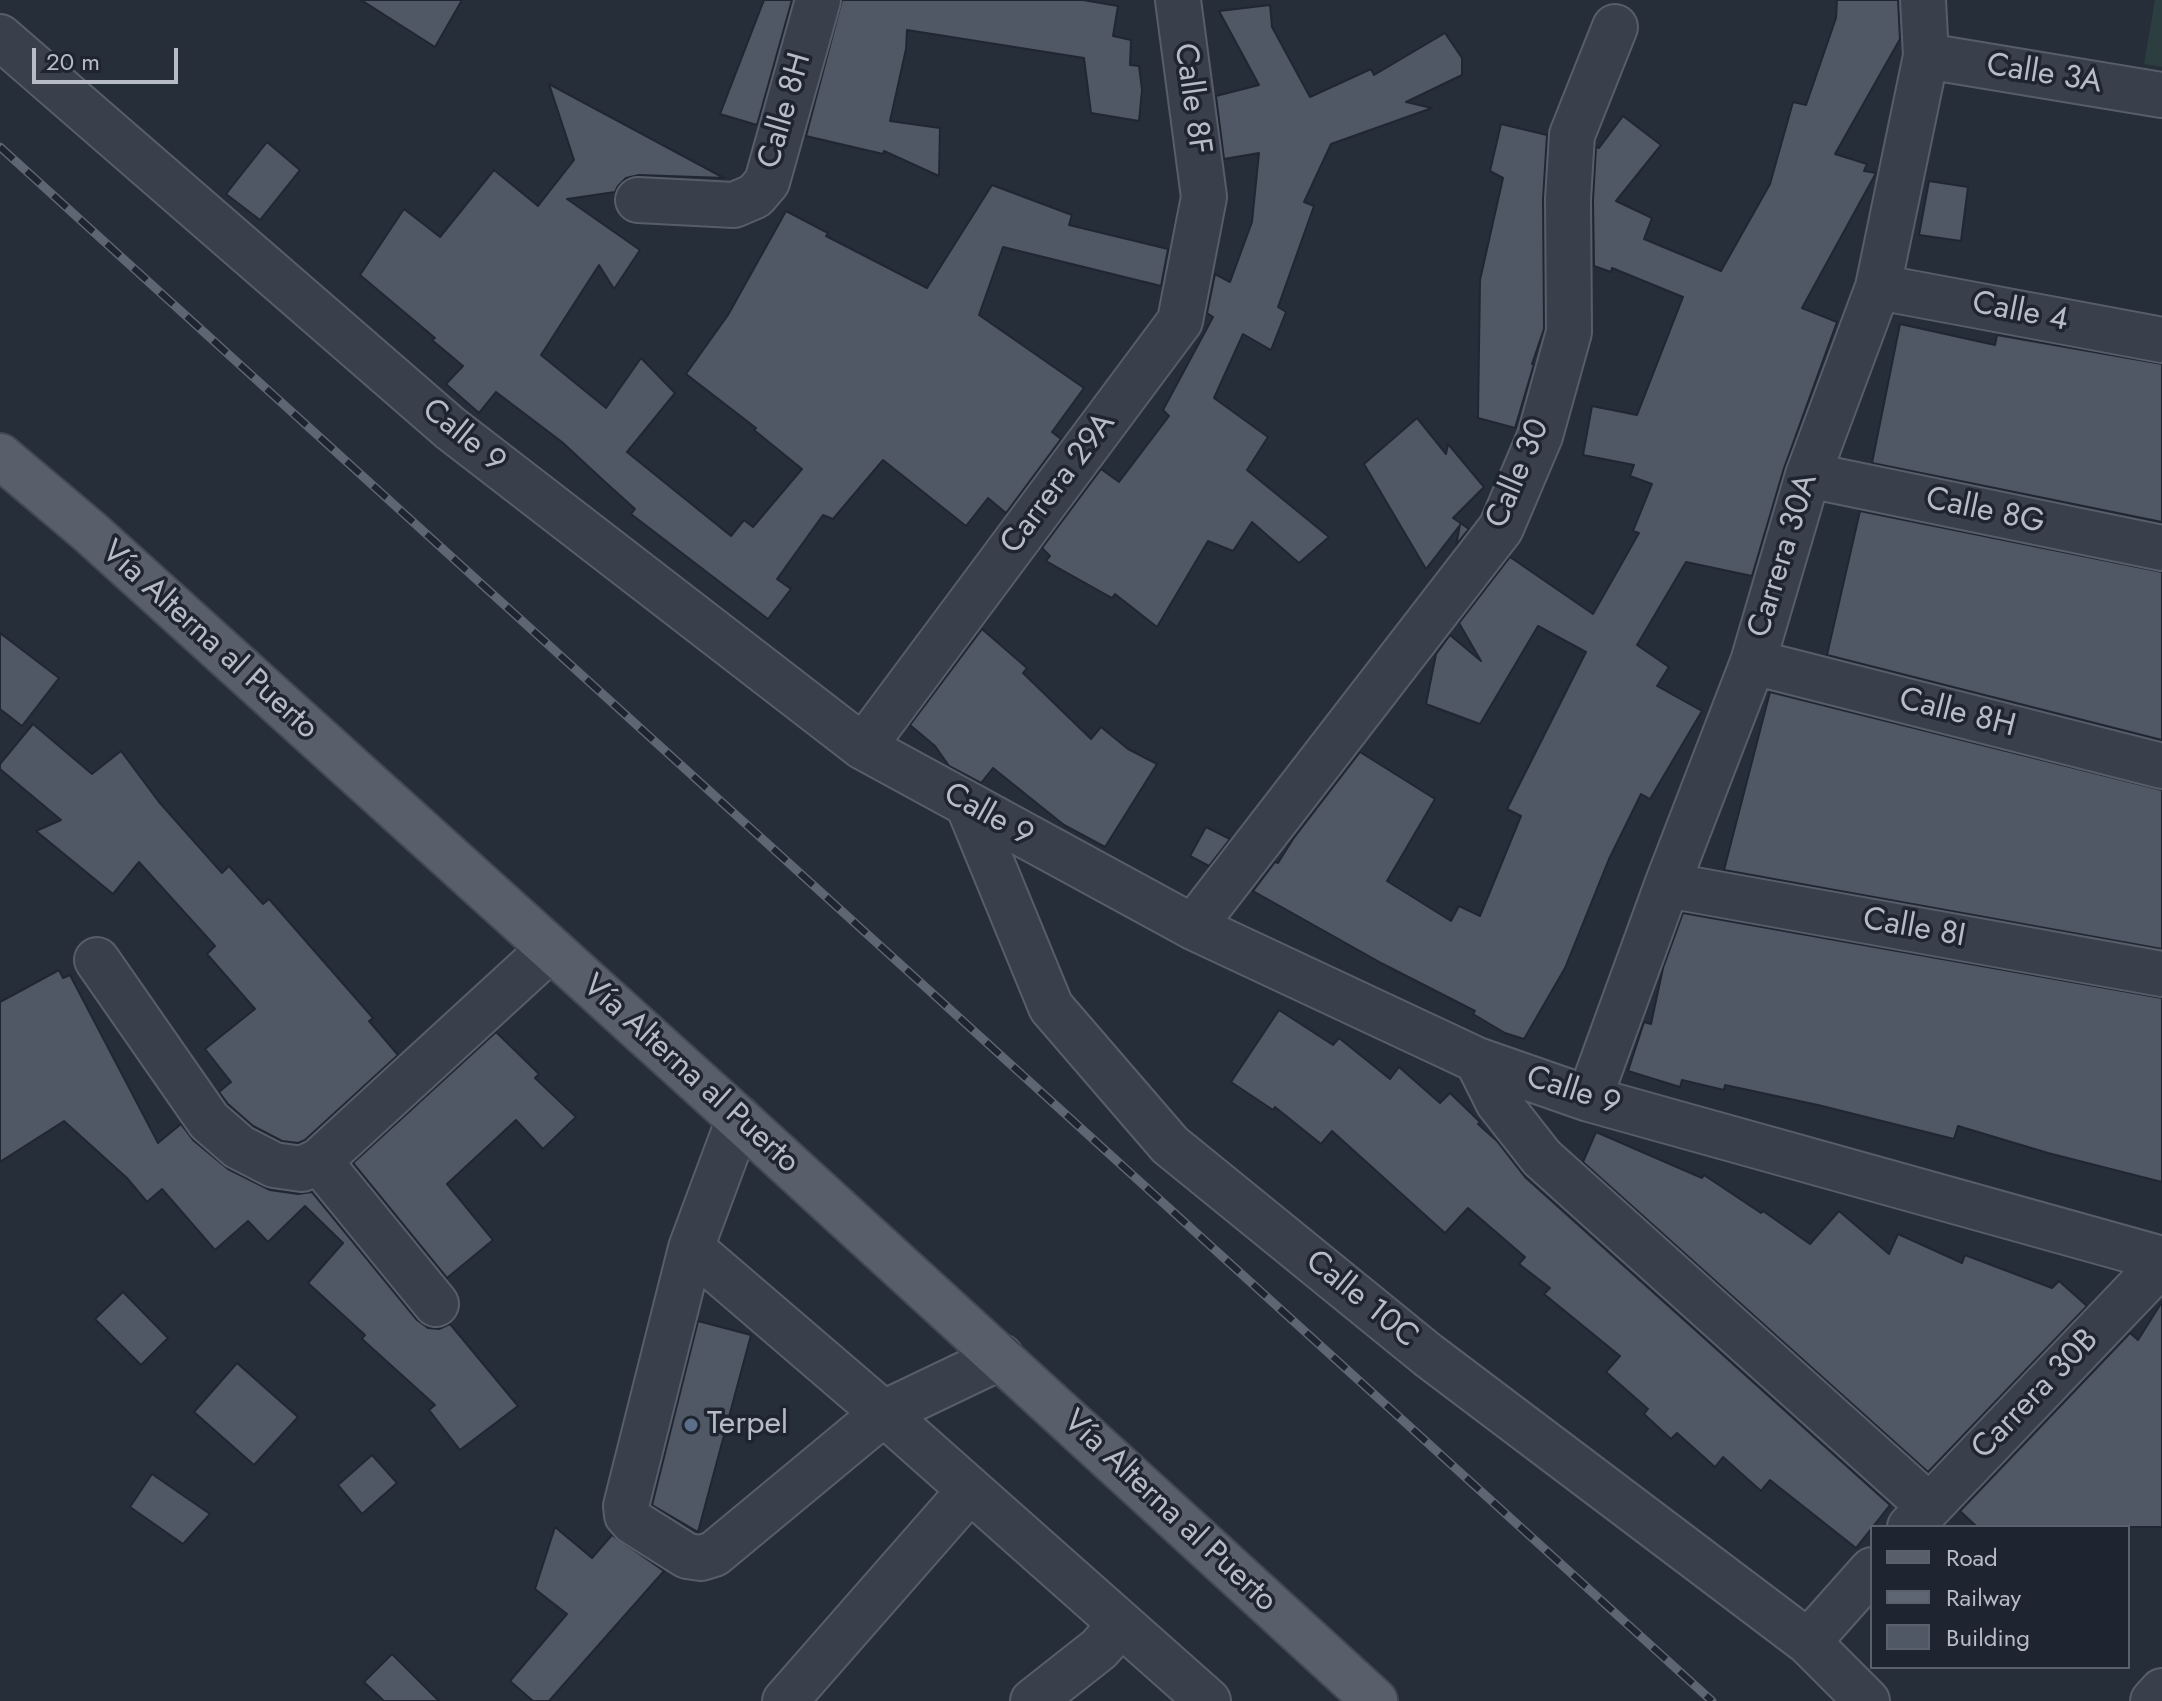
<!DOCTYPE html>
<meta charset="utf-8">
<style>
body{margin:0}
#map{position:relative;width:2162px;height:1701px;overflow:hidden;background:#262e3a;font-family:Jost,sans-serif}
canvas{display:block}
.legend{position:absolute;left:1870px;top:1525px;width:260px;height:144px;box-sizing:border-box;background:#1f2530;border:2px solid #5b616c;margin:0;padding:10px 14px;list-style:none;font-size:24px;color:#b6bbc6}
.legend li{display:flex;align-items:center;gap:16px;height:40px}
.legend b{width:40px;border:2px solid #5b616c}
.scale{position:absolute;left:32px;top:48px;width:146px;height:36px;box-sizing:border-box;border:4px solid #b6bbc6;border-top:0;padding-left:10px;font-size:24px;line-height:28px;white-space:nowrap;color:#b6bbc6;-webkit-text-stroke:6px #1f2530;paint-order:stroke}
</style>
<div id="map">
<canvas width="2162" height="1701"></canvas>
<ul class="legend">
<li><b style="height:10px;background:#585f6b"></b>Road</li>
<li><b style="height:10px;background:#5f6673"></b>Railway</li>
<li><b style="height:22px;background:#505865"></b>Building</li>
</ul>
<div class="scale">20 m</div>
</div>
<script>
const ctx = document.querySelector('canvas').getContext('2d');
ctx.lineJoin = 'round';
function paint(path, color) { ctx.fillStyle = color; ctx.fill(path, 'evenodd'); }
const shape = rows => new Path2D(rows.map(r => 'M' + r).join(''));
function stroke(path, color, width, dash) { ctx.strokeStyle = color; ctx.lineWidth = width; ctx.lineCap = dash ? 'butt' : 'round'; ctx.setLineDash(dash || []); ctx.stroke(path); }
function label(font, color, halo, rows, align = 'center') {
  ctx.font = font + ' Jost,sans-serif'; ctx.lineWidth = 7; ctx.setLineDash([]); ctx.textBaseline = 'middle'; ctx.strokeStyle = halo; ctx.fillStyle = color; for (const [text, x, y, turn = 0] of rows) {
    ctx.save(); ctx.translate(x, y); ctx.rotate((+turn || 0) * Math.PI / 180); ctx.textAlign = isNaN(turn) ? turn : align; if (halo) ctx.strokeText(text, 0, 0); ctx.fillText(text, 0, 0); ctx.restore();
  }
}
const green = shape([
 [2155,0,2162,0,2162,67,2144,64]
]);
const building = shape([
 [361,0,462,0,435,47,361,0],
 [764,0,792,0,757,125,720,114,764,0],
 [842,0,1083,0,1118,6,1113,36,1131,40,1130,65,1139,66,1142,90,1139,121,1091,113,1084,58,907,30,906,49,890,121,940,128,939,176,884,151,883,154,806,136,842,0],
 [1837,0,1898,0,1900,39,1835,154,1867,164,1864,171,1876,173,1802,308,1837,322,1784,468,1752,576,1686,562,1637,645,1669,667,1657,686,1702,711,1650,799,1641,794,1609,859,1565,968,1524,1039,1505,1033,1473,1014,1475,1011,1383,964,1253,891,1275,862,1278,863,1293,839,1360,752,1435,799,1387,881,1451,921,1459,906,1480,916,1521,816,1507,809,1586,652,1538,626,1480,724,1426,704,1436,654,1450,635,1481,661,1459,623,1510,557,1593,614,1639,533,1633,531,1652,484,1630,476,1634,465,1583,455,1592,406,1637,415,1683,297,1612,268,1611,272,1594,266,1593,200,1596,147,1599,148,1623,116,1661,145,1616,201,1652,218,1644,239,1721,271,1770,184,1793,102,1806,105,1836,18,1837,0],
 [1270,5,1272,27,1310,97,1371,69,1374,75,1445,33,1462,58,1462,75,1406,102,1432,108,1331,144,1304,202,1314,206,1278,307,1286,312,1271,350,1243,334,1214,398,1268,437,1247,470,1329,537,1299,563,1252,522,1233,551,1208,541,1157,627,1115,594,1112,598,1046,561,1050,556,1042,548,1101,469,1119,482,1169,416,1163,410,1213,317,1207,313,1215,274,1230,282,1252,222,1259,153,1224,159,1216,96,1259,85,1219,11,1270,5],
 [549,84,724,178,639,175,626,178,618,186,615,192,567,199,640,250,614,289,599,265,541,355,606,408,641,358,675,393,627,452,731,536,744,520,753,527,802,469,754,430,756,428,686,374,728,315,786,211,828,233,826,236,927,288,992,185,1072,215,1069,225,1168,249,1161,286,1003,247,979,315,1084,388,1052,432,1061,439,1006,513,988,498,966,526,883,460,833,519,823,515,777,579,791,589,768,619,631,514,635,509,604,481,562,442,496,392,479,413,446,384,463,366,432,340,435,338,360,275,404,209,440,237,494,170,538,206,574,160,549,84],
 [1501,124,1547,135,1543,199,1544,329,1532,364,1534,364,1515,428,1478,418,1480,280,1503,178,1490,171,1501,124],
 [267,142,300,170,260,220,226,194,267,142],
 [1929,181,1968,187,1961,241,1919,235,1929,181],
 [1900,324,1995,345,1997,335,2162,364,2162,522,1872,463,1900,324],
 [1417,418,1446,454,1448,444,1484,487,1453,518,1469,529,1456,545,1460,525,1426,569,1364,464,1417,418],
 [1860,511,2162,572,2162,740,1827,655,1860,511],
 [982,629,1027,668,1023,673,1091,739,1101,727,1128,749,1157,764,1105,847,1064,825,993,768,981,783,949,766,935,746,910,725,982,629],
 [0,633,59,678,22,726,0,709,0,633],
 [1770,692,2162,790,2162,949,1724,870,1770,692],
 [33,724,92,774,121,751,159,802,222,873,229,866,263,904,269,899,373,1018,369,1021,398,1055,305,1140,298,1143,282,1141,253,1126,228,1104,219,1092,231,1082,205,1049,255,1009,207,954,215,946,139,862,113,894,36,831,61,820,0,769,0,764,33,724],
 [1206,827,1230,839,1209,866,1190,856,1206,827],
 [1683,913,2162,998,2162,1182,2048,1153,1958,1126,1954,1139,1818,1105,1725,1085,1724,1090,1682,1080,1680,1087,1628,1071,1644,1022,1651,1024,1663,968,1683,913],
 [59,970,63,978,70,975,158,1143,181,1124,193,1140,228,1169,270,1190,298,1194,312,1192,417,1320,428,1328,439,1329,450,1324,518,1406,460,1450,429,1410,435,1405,362,1339,365,1335,308,1283,343,1243,305,1206,268,1242,248,1221,215,1250,162,1189,147,1202,127,1178,64,1121,0,1162,0,1002,59,970],
 [1279,1010,1333,1045,1339,1038,1390,1079,1399,1067,1440,1103,1450,1093,1480,1122,1478,1124,1497,1141,1525,1177,1890,1505,1856,1548,1770,1480,1761,1491,1723,1457,1715,1467,1677,1433,1671,1439,1644,1414,1648,1409,1606,1372,1620,1356,1544,1294,1550,1288,1519,1264,1525,1257,1468,1208,1445,1233,1332,1131,1321,1144,1275,1107,1273,1110,1231,1082,1279,1010],
 [496,1032,539,1074,535,1078,576,1117,543,1149,516,1120,447,1184,493,1240,447,1278,353,1163,496,1032],
 [1596,1132,1702,1178,1704,1175,1761,1213,1763,1211,1810,1244,1839,1211,1889,1254,1898,1234,1962,1263,1965,1255,2052,1288,2059,1281,2087,1306,1928,1472,1583,1162,1596,1132],
 [123,1292,168,1338,141,1365,95,1319,123,1292],
 [2162,1302,2162,1527,1977,1527,1960,1511,2130,1333,2138,1340,2162,1302],
 [698,1321,751,1335,698,1532,652,1505,698,1321],
 [237,1363,298,1417,254,1465,194,1412,237,1363],
 [372,1455,397,1483,362,1514,338,1485,372,1455],
 [152,1474,210,1514,183,1544,130,1507,152,1474],
 [555,1527,592,1558,612,1535,664,1571,549,1701,533,1701,510,1681,567,1614,535,1589,555,1527],
 [392,1654,439,1701,384,1701,364,1682,392,1654]
]);
const minor = shape([
 [0,37,450,428,863,747,1193,927,1477,1060,1589,1099,2162,1259],
 [1926,56,2162,95],
 [638,200,734,205,755,196,767,182,818,0],
 [1878,287,2162,340],
 [1808,475,2162,548],
 [1753,662,2162,766],
 [863,747,1180,321,1204,197,1178,0],
 [968,805,1051,1007,1170,1145,1428,1355,1808,1642,1867,1701],
 [1667,885,2162,974],
 [1193,927,1501,528,1540,436,1569,332,1568,199,1572,135,1615,27],
 [97,960,209,1121,239,1147,274,1165,302,1169,319,1161,550,949],
 [1477,1060,1498,1102,1542,1158,1929,1506],
 [1589,1099,1667,885,1753,662,1808,475,1878,287,1926,56,1923,0],
 [739,1119,691,1248,896,1424,1208,1701],
 [319,1161,436,1304],
 [691,1248,626,1506,627,1515,633,1522,687,1556,701,1558,714,1554,884,1413,1001,1357],
 [1910,1527,2162,1263],
 [1808,1642,1872,1570],
 [785,1701,970,1490],
 [1033,1701,1099,1649,1121,1624],
 [2153,1701,2162,1691]
]);
const major = shape([
 [0,456,90,532,739,1119,1375,1701]
]);
const rail = shape([
 [0,147,1712,1701]
]);
const markers = [
 [691,1425,8,"#5c6f8a"]
];
const streetNames = [
 ["Calle 3A",2044,75,9],
 ["Calle 8F",1191,99,82],
 ["Calle 8H",786,111,-74],
 ["Calle 4",2020,313,11],
 ["Calle 9",463,437,39],
 ["Calle 30",1519,474,-67],
 ["Carrera 29A",1059,484,-53],
 ["Calle 8G",1985,512,12],
 ["Carrera 30A",1784,556,-73],
 ["Vía Alterna al Puerto",209,641,42],
 ["Calle 8H",1957,714,14],
 ["Calle 9",988,816,29],
 ["Calle 8I",1914,929,10],
 ["Vía Alterna al Puerto",690,1075,42],
 ["Calle 9",1573,1092,18],
 ["Calle 10C",1361,1300,39],
 ["Carrera 30B",2036,1395,-46],
 ["Vía Alterna al Puerto",1169,1512,43]
];
const poiNames = [
 ["Terpel",707,1425]
];
paint(green, '#2c3e3f');
paint(building, '#505865');
stroke(building, '#212732', 2);
stroke(minor, '#585e69', 48);
stroke(major, '#434954', 48);
stroke(minor, '#3a404b', 44);
stroke(major, '#585f6b', 44);
stroke(rail, '#5f6673', 9);
stroke(rail, '#1f2530', 6, [18]);
for (const [x, y, r, color] of markers) { const dot = new Path2D(); dot.arc(x, y, r, 0, 2 * Math.PI); ctx.fillStyle = color; ctx.fill(dot); stroke(dot, '#1f2530', 3); }
label('32px', '#b6bbc6', '#1f2530', streetNames);
label('32px', '#b6bbc6', '#1f2530', poiNames, 'left');
</script>
